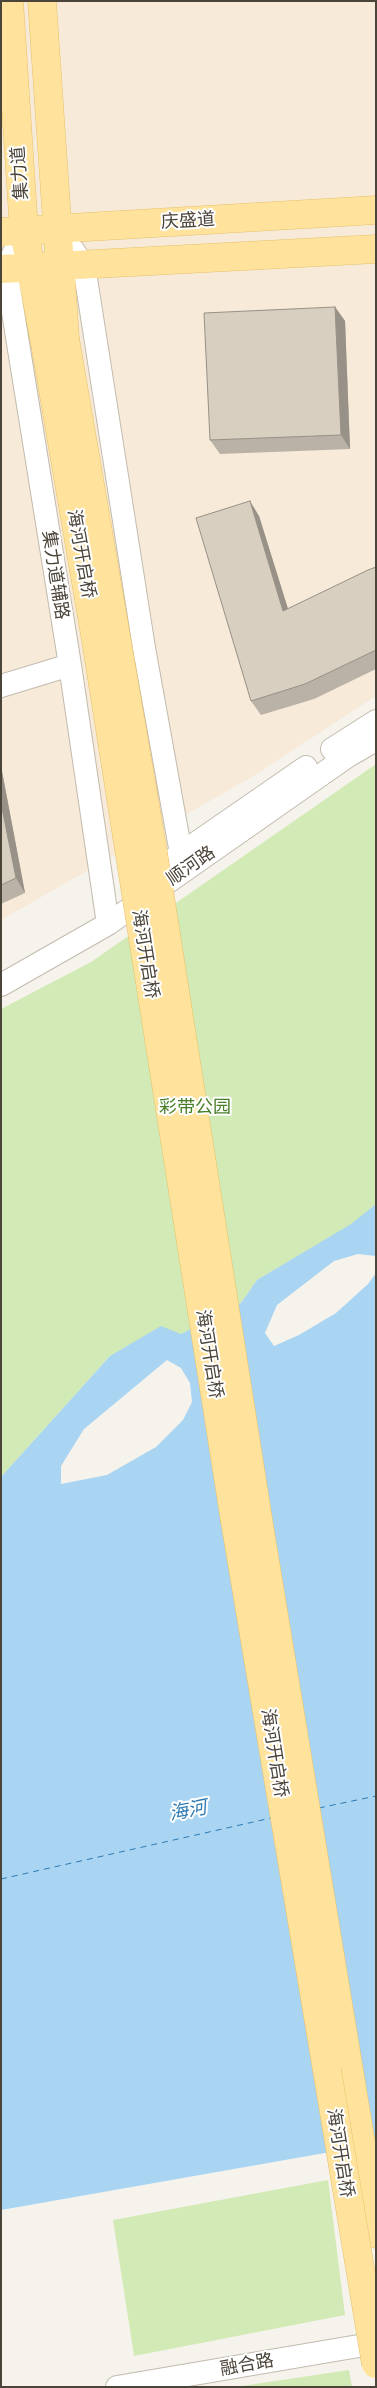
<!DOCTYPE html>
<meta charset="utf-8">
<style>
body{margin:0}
#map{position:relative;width:377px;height:2388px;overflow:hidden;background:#f6f3ec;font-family:Cabin,sans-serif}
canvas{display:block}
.frame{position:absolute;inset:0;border:2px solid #4b4439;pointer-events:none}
</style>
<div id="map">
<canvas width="377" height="2388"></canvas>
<div class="frame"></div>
</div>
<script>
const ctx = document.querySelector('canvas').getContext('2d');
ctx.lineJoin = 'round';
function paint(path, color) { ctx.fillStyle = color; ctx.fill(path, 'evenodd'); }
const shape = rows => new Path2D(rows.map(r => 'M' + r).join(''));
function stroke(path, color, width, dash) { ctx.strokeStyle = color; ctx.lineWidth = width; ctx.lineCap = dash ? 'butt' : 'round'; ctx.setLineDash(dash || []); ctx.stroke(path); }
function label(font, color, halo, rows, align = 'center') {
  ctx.font = font + ' Cabin,"Noto Sans SC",sans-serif'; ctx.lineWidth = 4; ctx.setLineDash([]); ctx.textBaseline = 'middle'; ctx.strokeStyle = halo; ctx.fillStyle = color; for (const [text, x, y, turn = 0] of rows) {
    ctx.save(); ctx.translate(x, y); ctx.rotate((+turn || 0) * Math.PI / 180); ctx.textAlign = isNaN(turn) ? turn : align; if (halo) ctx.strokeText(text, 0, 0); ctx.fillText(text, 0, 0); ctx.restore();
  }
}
const commercial = shape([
 [1,1,376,1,376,696,252,777,1,920]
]);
const green = shape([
 [376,764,376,1204,352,1224,257,1280,241,1303,181,1334,110,1356,1,1477,1,1009,91,962],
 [328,2180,345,2315,134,2356,113,2220],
 [349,2370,352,2387,235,2387]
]);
const water = shape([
 [376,1204,376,1256,358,1254,334,1261,277,1305,265,1333,274,1346,299,1335,336,1313,368,1284,376,1273,376,2144,1,2210,1,1477,110,1356,161,1326,181,1334,241,1303,257,1280,351,1224],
 [167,1360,181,1368,190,1383,192,1402,183,1420,156,1447,107,1475,61,1484,61,1466,84,1429]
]);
const ferry = shape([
 [319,1808,376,1796],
 [1,1879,271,1818]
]);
const minor = shape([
 [24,231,6,269,70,665,108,924],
 [73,250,84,266,144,648,184,870],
 [1,686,70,665],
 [332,749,376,721],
 [170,861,306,767],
 [1,985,108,924,348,756,376,740],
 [117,2387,376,2343]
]);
const major = shape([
 [9,1,24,231,45,343],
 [42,1,65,339],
 [1,232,376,210],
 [1,269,376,249],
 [258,1519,376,2234],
 [235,1521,327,2070]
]);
const majorBridge = shape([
 [65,339,152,846,258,1519],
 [45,343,96,640,235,1521],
 [327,2070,376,2364]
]);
const wall = shape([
 [335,307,345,321,350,449,220,454,210,440],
 [259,516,288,609,376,567,376,669,314,699,261,715,251,701],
 [1,766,25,893,1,904]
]);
const shadedWall = shape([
 [335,307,345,321,350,449,341,435],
 [250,501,259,516,293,625,283,611],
 [1,766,25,893,16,878,1,803]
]);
const building = shape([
 [335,307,341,435,210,440,204,313,335,307],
 [250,501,283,611,368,570,376,567,376,650,305,684,251,701,196,518,250,501],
 [1,803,16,878,1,885,1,803]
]);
const streetNames = [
 ["集力道",20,173,-94],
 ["庆盛道",188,221,-3],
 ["海河开启桥",81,554,80],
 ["集力道辅路",55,575,81],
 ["顺河路",191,866,-35],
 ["海河开启桥",145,954,81],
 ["海河开启桥",209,1354,81],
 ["海河开启桥",274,1753,81],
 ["海河开启桥",340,2153,81],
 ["融合路",247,2365,-10]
];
const parkNames = [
 ["彩带公园",195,1108]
];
const waterNames = [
 ["海河",188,1811,-11]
];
paint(commercial, '#f7ead8');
paint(green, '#d2eab5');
paint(water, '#a9d4f2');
stroke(ferry, '#2e7ab2', 1, [6, 5]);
stroke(minor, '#c2bbae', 24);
stroke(major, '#e6c16a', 29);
stroke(minor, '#fff', 22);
stroke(major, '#ffe39c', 28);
stroke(majorBridge, '#e6c16a', 29, []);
stroke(majorBridge, '#ffe39c', 28);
paint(wall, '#bab2a6');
paint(shadedWall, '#979187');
paint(building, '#d8cfc1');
stroke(building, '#979187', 1);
label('18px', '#4b4439', '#fff', streetNames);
label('18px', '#4a7f2a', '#fff', parkNames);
label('italic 19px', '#2e7ab2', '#fff', waterNames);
</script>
